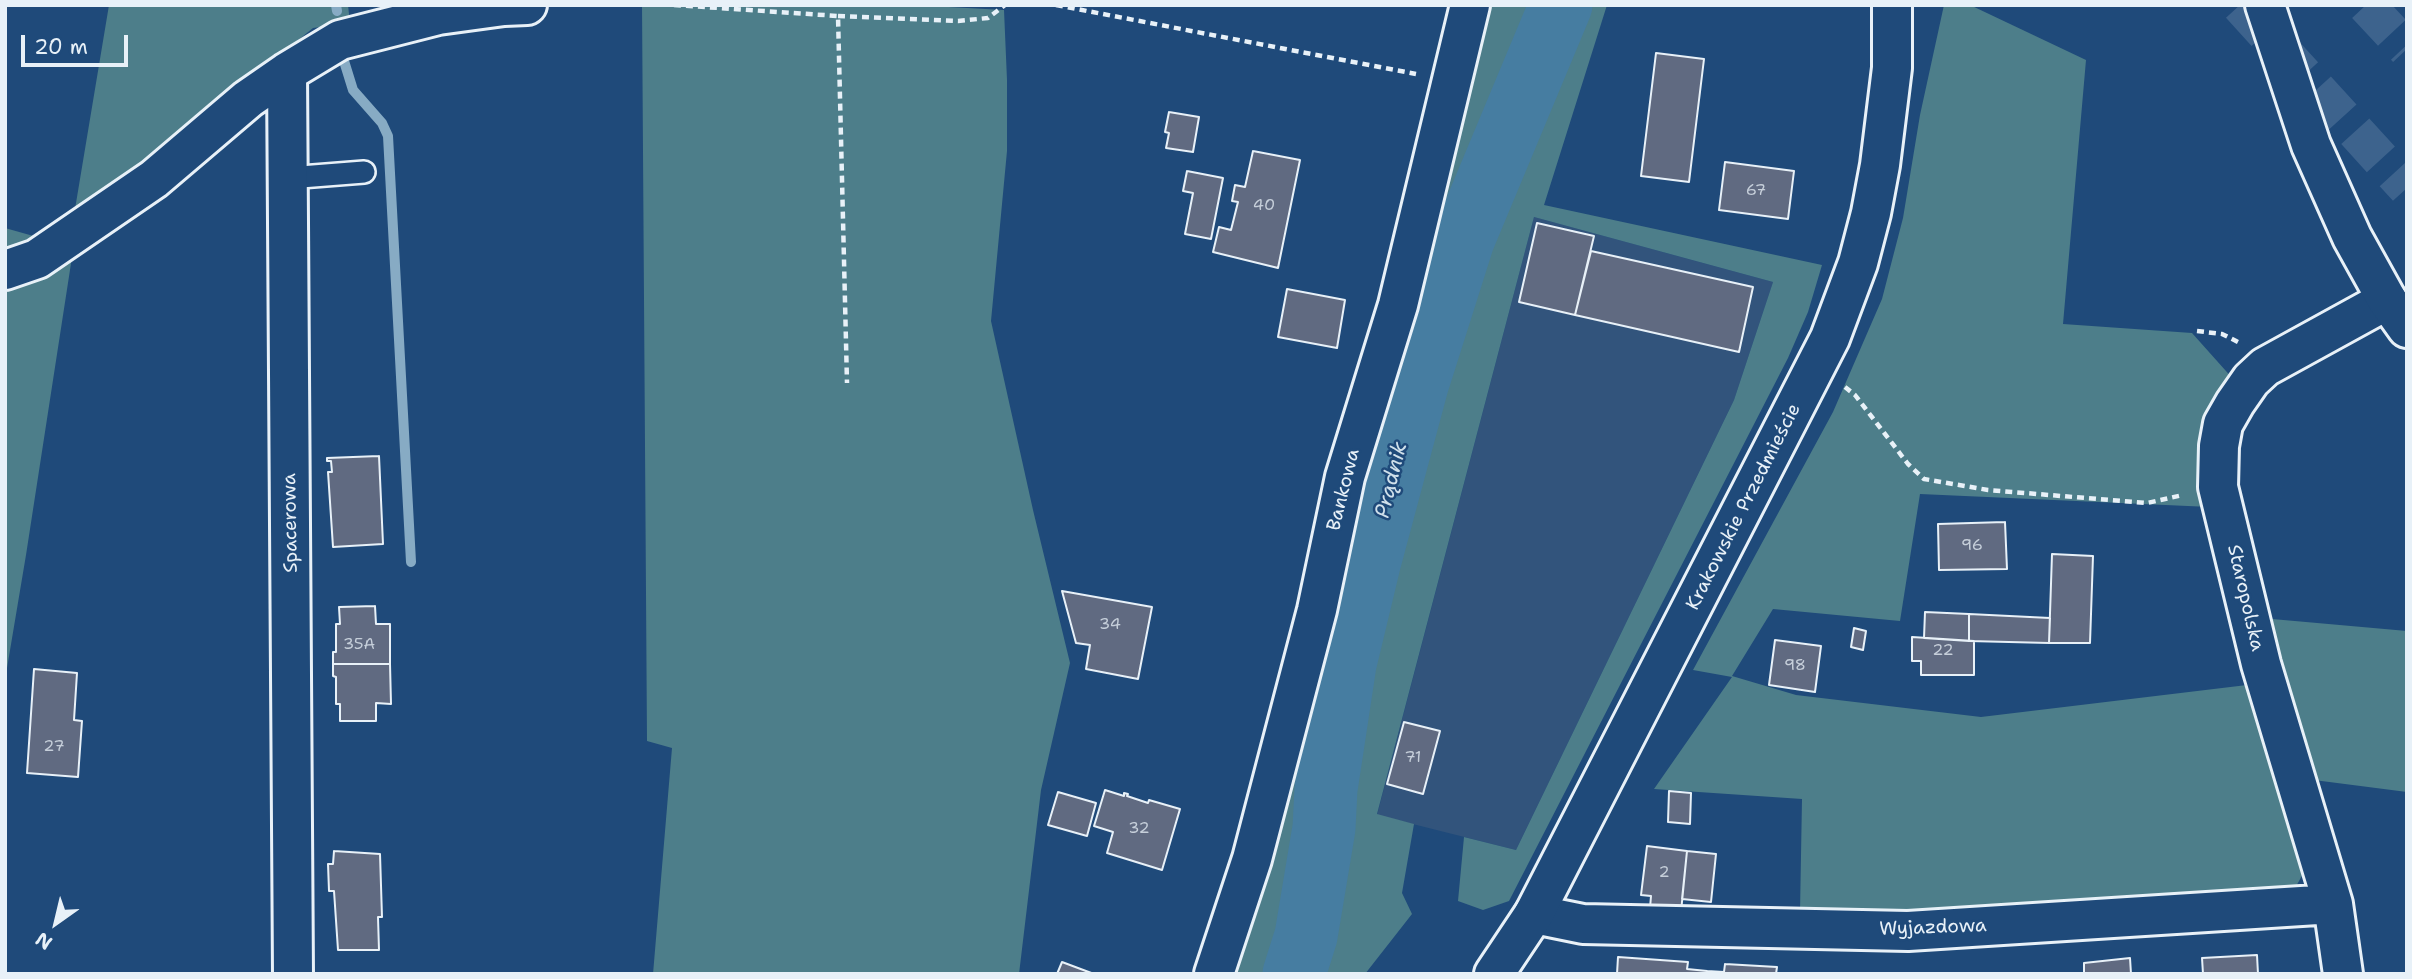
<!DOCTYPE html>
<meta charset="utf-8">
<style>
body{margin:0}
#map{position:relative;width:2412px;height:979px;overflow:hidden;background:#1f4a7a;font-family:"Shantell Sans",sans-serif}
canvas{display:block}
.frame{position:absolute;inset:0;border:7px solid #e8f1f8;pointer-events:none}
.north{position:absolute;left:21px;top:888px;width:70px;height:70px;-webkit-text-stroke:5px #1f4a7a;paint-order:stroke;rotate:214deg;font-size:19px;font-weight:700;line-height:28px;text-align:center;color:#e8f1f8}
.north::after{content:'';display:block;margin:auto;width:24px;height:32px;background:#e8f1f8;clip-path:polygon(50% 0,100% 100%,50% 72%,0 100%)}
.scale{position:absolute;left:21px;top:35px;width:107px;height:32px;box-sizing:border-box;border:4px solid #e8f1f8;border-top:0;padding-left:9px;font-size:21px;line-height:24px;white-space:nowrap;color:#e8f1f8;-webkit-text-stroke:5px #1f4a7a;paint-order:stroke}
</style>
<div id="map">
<canvas width="2412" height="979"></canvas>
<div class="frame"></div>
<div class="north">N</div>
<div class="scale">20 m</div>
</div>
<script>
const ctx = document.querySelector('canvas').getContext('2d');
ctx.lineJoin = 'round';
function paint(path, color) { ctx.fillStyle = color; ctx.fill(path, 'evenodd'); }
const shape = rows => new Path2D(rows.map(r => 'M' + r).join(''));
function stroke(path, color, width, dash) { ctx.strokeStyle = color; ctx.lineWidth = width; ctx.lineCap = dash ? 'butt' : 'round'; ctx.setLineDash(dash || []); ctx.stroke(path); }
function label(font, color, halo, rows, align = 'center') {
  ctx.font = font + ' "Shantell Sans",sans-serif'; ctx.lineWidth = 5; ctx.setLineDash([]); ctx.textBaseline = 'middle'; ctx.strokeStyle = halo; ctx.fillStyle = color; for (const [text, x, y, turn = 0] of rows) {
    ctx.save(); ctx.translate(x, y); ctx.rotate((+turn || 0) * Math.PI / 180); ctx.textAlign = isNaN(turn) ? turn : align; if (halo) ctx.strokeText(text, 0, 0); ctx.fillText(text, 0, 0); ctx.restore();
  }
}
const built = shape([
 [1534,217,1773,282,1734,400,1516,850,1377,815]
]);
const green = shape([
 [109,5,348,5,350,23,313,28,136,173,74,215],
 [642,5,912,5,1004,10,1007,80,1007,151,991,321,1033,510,1070,663,1041,790,1019,974,653,974,672,748,647,741],
 [1487,5,1543,5,1426,304,1358,538,1343,533],
 [1584,5,1607,5,1544,205,1822,265,1808,312,1788,358,1509,901,1483,910,1458,901,1464,837,1516,850,1734,400,1773,282,1534,217,1377,814,1414,824,1402,893,1412,914,1365,974,1303,974,1409,487,1465,313],
 [1944,5,1970,5,2086,60,2063,324,2192,333,2234,380,2210,507,1920,494,1900,621,1773,609,1732,676,1796,695,1981,717,2247,685,2278,777,2304,872,2294,890,1965,913,1800,912,1802,799,1654,789,1732,677,1693,670,1833,412,1882,299,1903,218,1920,115],
 [5,228,37,237,5,252],
 [72,257,26,555,5,680,5,290],
 [2261,618,2407,631,2407,792,2306,779],
 [1318,733,1300,896,1276,974,1227,974,1302,734]
]);
const stream = shape([
 [336,5,337,11],
 [344,61,353,90,382,123,388,136,411,562]
]);
const river = shape([
 [1294,974,1306,936,1324,828,1326,789,1345,664,1370,560,1417,385,1463,240,1561,5]
]);
const building = shape([
 [1656,53,1704,59,1689,182,1641,176,1656,53],
 [1169,112,1199,117,1193,152,1166,148,1169,133,1165,132,1169,112],
 [1253,151,1300,160,1278,268,1213,252,1219,227,1231,230,1238,202,1232,201,1235,185,1245,187,1253,151],
 [1725,162,1794,171,1788,219,1719,210,1725,162],
 [1187,171,1223,178,1211,239,1185,234,1193,193,1183,191,1187,171],
 [1537,223,1594,236,1575,315,1519,302,1537,223],
 [1591,251,1753,287,1739,352,1575,315,1591,251],
 [1287,289,1345,300,1337,348,1278,337,1287,289],
 [379,456,383,544,333,547,328,472,332,472,331,461,327,461,327,458,379,456],
 [2005,522,2007,569,1939,570,1938,524,2005,522],
 [2052,554,2093,556,2090,643,2049,643,2052,554],
 [1062,591,1152,607,1138,679,1086,669,1090,645,1076,643,1062,591],
 [375,606,376,624,390,624,390,664,333,664,333,652,336,652,336,624,340,624,339,607,375,606],
 [1925,612,1969,614,1969,641,1924,638,1925,612],
 [1969,614,2050,618,2049,643,1969,641,1969,614],
 [1854,628,1866,631,1863,650,1851,647,1854,628],
 [1912,637,1974,641,1974,675,1921,675,1921,661,1912,661,1912,637],
 [1775,640,1821,646,1815,692,1769,685,1775,640],
 [333,664,390,664,391,704,376,703,376,721,340,721,340,704,336,704,336,677,333,676,333,664],
 [34,669,77,673,74,720,82,721,78,777,27,773,34,669],
 [1404,722,1440,731,1423,794,1387,784,1404,722],
 [1105,790,1124,796,1124,793,1128,794,1127,796,1148,803,1149,800,1180,809,1162,870,1107,853,1113,832,1094,826,1105,790],
 [1669,791,1691,793,1690,824,1668,822,1669,791],
 [1058,792,1096,803,1087,836,1048,825,1058,792],
 [1647,846,1687,851,1681,912,1650,908,1651,896,1641,895,1647,846],
 [334,851,380,854,382,917,378,917,379,950,338,950,334,891,329,891,328,864,333,864,334,851],
 [1687,851,1716,854,1711,902,1682,899,1687,851],
 [2257,955,2258,974,2203,974,2202,958,2257,955],
 [1618,957,1688,962,1687,969,1707,971,1707,974,1617,974,1618,957],
 [2130,958,2131,974,2084,974,2084,963,2130,958],
 [1062,962,1094,974,1057,974,1062,962],
 [1725,964,1777,967,1776,974,1707,974,1707,971,1724,972,1725,964]
]);
const motorwayTunnel = shape([
 [2240,5,2407,188],
 [2366,5,2407,49]
]);
const path = shape([
 [674,5,838,16,847,383],
 [1056,5,1416,74],
 [838,16,958,21,988,18,1005,5],
 [2197,331,2222,334,2240,343],
 [1845,387,1855,395,1908,464,1924,479,1988,490,2147,503,2183,495]
]);
const service = shape([
 [288,178,364,172]
]);
const minor = shape([
 [287,72,293,974],
 [5,270,37,259,154,179,248,99,287,72,340,40,438,15,504,6,527,5],
 [1534,914,1583,924,1908,931,2333,904],
 [1214,974,1252,859,1317,610,1345,477,1398,305,1470,5],
 [2343,974,2333,904,2261,664,2218,487,2219,446,2223,424,2235,403,2251,380,2265,367,2387,300]
]);
const tertiary = shape([
 [2265,5,2311,145,2352,237,2387,300,2407,328]
]);
const secondary = shape([
 [1494,974,1534,914,1830,338,1858,263,1871,213,1880,165,1892,68,1892,5]
]);
const numberNames = [
 ["67",1756,191],
 ["40",1264,206],
 ["96",1972,546],
 ["34",1110,625],
 ["35A",359,645],
 ["22",1943,651],
 ["98",1795,666],
 ["27",54,747],
 ["71",1413,758],
 ["32",1139,829],
 ["2",1664,873]
];
const streetNames = [
 ["Bankowa",1344,490,-76],
 ["Krakowskie Przedmieście",1744,507,-63],
 ["Spacerowa",291,523,-91],
 ["Staropolska",2245,598,77],
 ["Wyjazdowa",1933,928,-2]
];
const waterNames = [
 ["Prądnik",1392,480,-76]
];
paint(built, '#32547c');
paint(green, '#4d7e8a');
stroke(stream, '#87abc4', 10);
stroke(river, '#467da1', 63);
paint(building, '#606a81');
stroke(building, '#e8f1f8', 2);
stroke(motorwayTunnel, '#3d638d', 38, [38, 19]);
stroke(service, '#e8f1f8', 26);
stroke(minor, '#e8f1f8', 44);
stroke(tertiary, '#e8f1f8', 44);
stroke(secondary, '#e8f1f8', 44);
stroke(path, '#e8f1f8', 4.5, [7, 5]);
stroke(service, '#1f4a7a', 21);
stroke(minor, '#1f4a7a', 38);
stroke(tertiary, '#1f4a7a', 38);
stroke(secondary, '#1f4a7a', 38);
label('16px', '#c6cfda', null, numberNames);
label('19px', '#e8f1f8', '#1f4a7a', streetNames);
label('italic 21px', '#d0e0eb', '#1f4a7a', waterNames);
</script>
